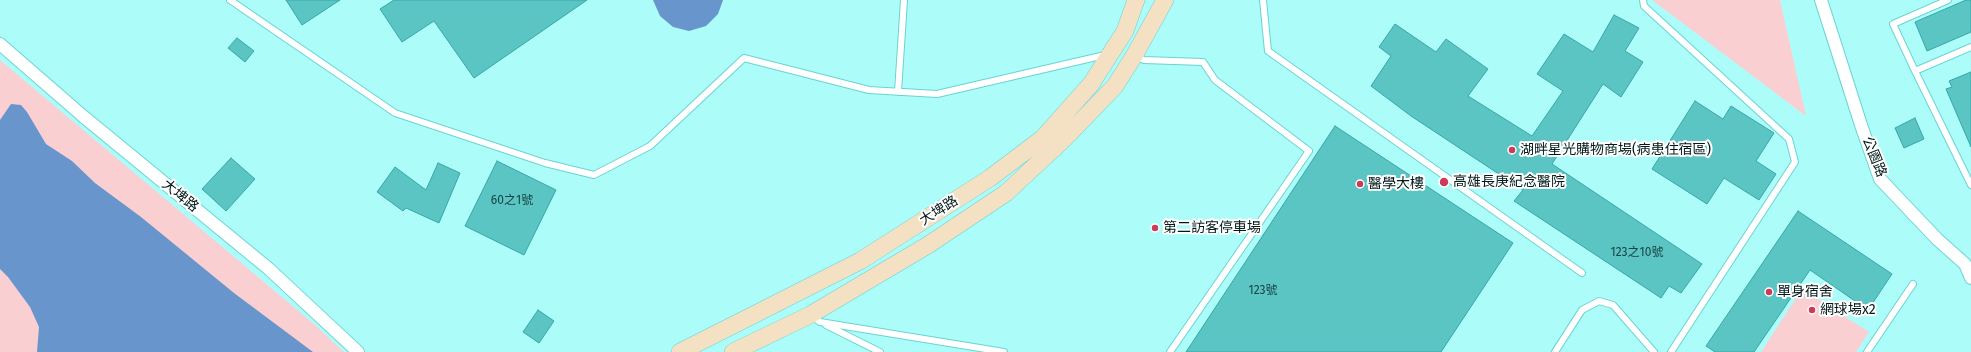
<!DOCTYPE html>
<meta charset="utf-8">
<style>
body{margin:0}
canvas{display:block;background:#acfcfa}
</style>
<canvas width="1971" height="352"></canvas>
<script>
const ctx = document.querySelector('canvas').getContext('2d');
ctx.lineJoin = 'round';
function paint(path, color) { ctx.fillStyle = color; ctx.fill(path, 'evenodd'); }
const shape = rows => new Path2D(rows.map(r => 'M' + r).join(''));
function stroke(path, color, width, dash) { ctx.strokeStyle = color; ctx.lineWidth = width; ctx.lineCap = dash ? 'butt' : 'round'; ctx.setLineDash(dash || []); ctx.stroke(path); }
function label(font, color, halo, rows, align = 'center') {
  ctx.font = font + ' "Fira Sans","Noto Sans TC",sans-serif'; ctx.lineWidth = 4; ctx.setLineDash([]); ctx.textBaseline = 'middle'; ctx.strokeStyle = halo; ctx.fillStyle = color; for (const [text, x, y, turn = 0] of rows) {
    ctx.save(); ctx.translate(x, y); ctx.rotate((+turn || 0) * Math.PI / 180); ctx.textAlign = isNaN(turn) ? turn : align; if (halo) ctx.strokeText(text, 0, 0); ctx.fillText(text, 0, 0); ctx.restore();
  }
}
const green = shape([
 [1652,0,1780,0,1806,116],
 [0,60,314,324,344,352,0,352],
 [1802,289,1869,332,1856,352,1761,352]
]);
const water = shape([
 [653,0,723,0,718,14,706,26,689,31,673,27,660,16],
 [11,104,21,105,27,112,46,144,72,161,95,183,141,217,234,293,313,352,37,352,39,327,30,307,8,277,0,269,0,120]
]);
const building = shape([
 [286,0,340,0,302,25,286,0],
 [394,0,587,0,474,78,434,21,402,42,380,9,394,0],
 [1966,0,1971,0,1971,32,1927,51,1915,22,1966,0],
 [1614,15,1639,28,1625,51,1643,62,1621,97,1603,84,1552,164,1702,264,1681,293,1669,286,1661,298,1514,201,1523,190,1411,116,1371,86,1391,56,1379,47,1395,24,1436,52,1446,39,1488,69,1468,96,1532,136,1563,91,1537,74,1564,34,1593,52,1614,15],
 [237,38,254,51,245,62,228,48,237,38],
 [1971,72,1971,147,1946,89,1952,87,1949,81,1971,72],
 [1695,101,1723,119,1731,106,1774,133,1756,161,1776,174,1759,200,1724,178,1707,204,1652,169,1695,101],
 [1915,118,1924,139,1904,148,1895,128,1915,118],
 [1335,126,1513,243,1441,352,1186,352,1335,126],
 [231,158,255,179,226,211,202,189,231,158],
 [497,161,556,190,524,255,465,226,497,161],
 [438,163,460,173,439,223,406,208,403,211,377,192,395,167,426,190,438,163],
 [1798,211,1892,274,1868,310,1810,270,1754,352,1715,352,1706,346,1798,211],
 [538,310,554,321,539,343,523,332,538,310]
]);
const lane = shape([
 [230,0,395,113,545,163,594,175,650,146,744,58,869,90,937,94,1105,55],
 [1263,0,1268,51,1582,273],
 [1643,0,1644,6,1789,139,1795,162,1671,352],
 [1971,47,1915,71,1971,185],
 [1135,56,1144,60,1203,62,1215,80,1309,151,1170,352],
 [1915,71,1893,24,1948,0],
 [898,92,904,0],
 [811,316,820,322,1004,352],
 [826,325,880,352],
 [1555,352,1582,310,1599,301,1613,305,1654,352],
 [1867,352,1913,284]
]);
const street = shape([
 [1821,0,1861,125,1880,179,1937,239,1965,264,1971,278],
 [0,44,84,117,269,269,358,352]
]);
const secondary = shape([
 [680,352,860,261,990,178,1043,138,1091,84,1125,31,1136,0],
 [733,352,810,315,928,245,1006,193,1064,139,1115,86,1134,56,1165,0]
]);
const markers = [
 [1512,150,4,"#cc3c59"],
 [1444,182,5,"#cc3c59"],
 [1360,184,4,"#cc3c59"],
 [1155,228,4,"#cc3c59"],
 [1769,292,4,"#cc3c59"],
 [1812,310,4,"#cc3c59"]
];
const numberNames = [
 ["60之1號",512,201],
 ["123之10號",1637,253],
 ["123號",1263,291]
];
const poiNames = [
 ["湖畔星光購物商場(病患住宿區)",1520,150],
 ["高雄長庚紀念醫院",1453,182],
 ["醫學大樓",1368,184],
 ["第二訪客停車場",1163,228],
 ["單身宿舍",1777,292],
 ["網球場x2",1820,310]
];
const streetNames = [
 ["公園路",1874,157,68],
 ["大埤路",180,196,39],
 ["大埤路",939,211,-32]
];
paint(green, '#facfd2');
paint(water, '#6895cb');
paint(building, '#5ac5c3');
stroke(building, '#37a7a5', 1);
stroke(lane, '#6ad4d1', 8);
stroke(street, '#6ad4d1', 14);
stroke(secondary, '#6ad4d1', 18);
stroke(lane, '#fff', 6);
stroke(street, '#fff', 12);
stroke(secondary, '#f4e0c2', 17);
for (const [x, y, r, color] of markers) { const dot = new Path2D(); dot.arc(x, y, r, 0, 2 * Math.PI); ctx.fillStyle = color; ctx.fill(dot); stroke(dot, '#fff', 1.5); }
label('12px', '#194444', null, numberNames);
label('14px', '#031919', '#fff', poiNames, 'left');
label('14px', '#031919', '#fff', streetNames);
</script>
